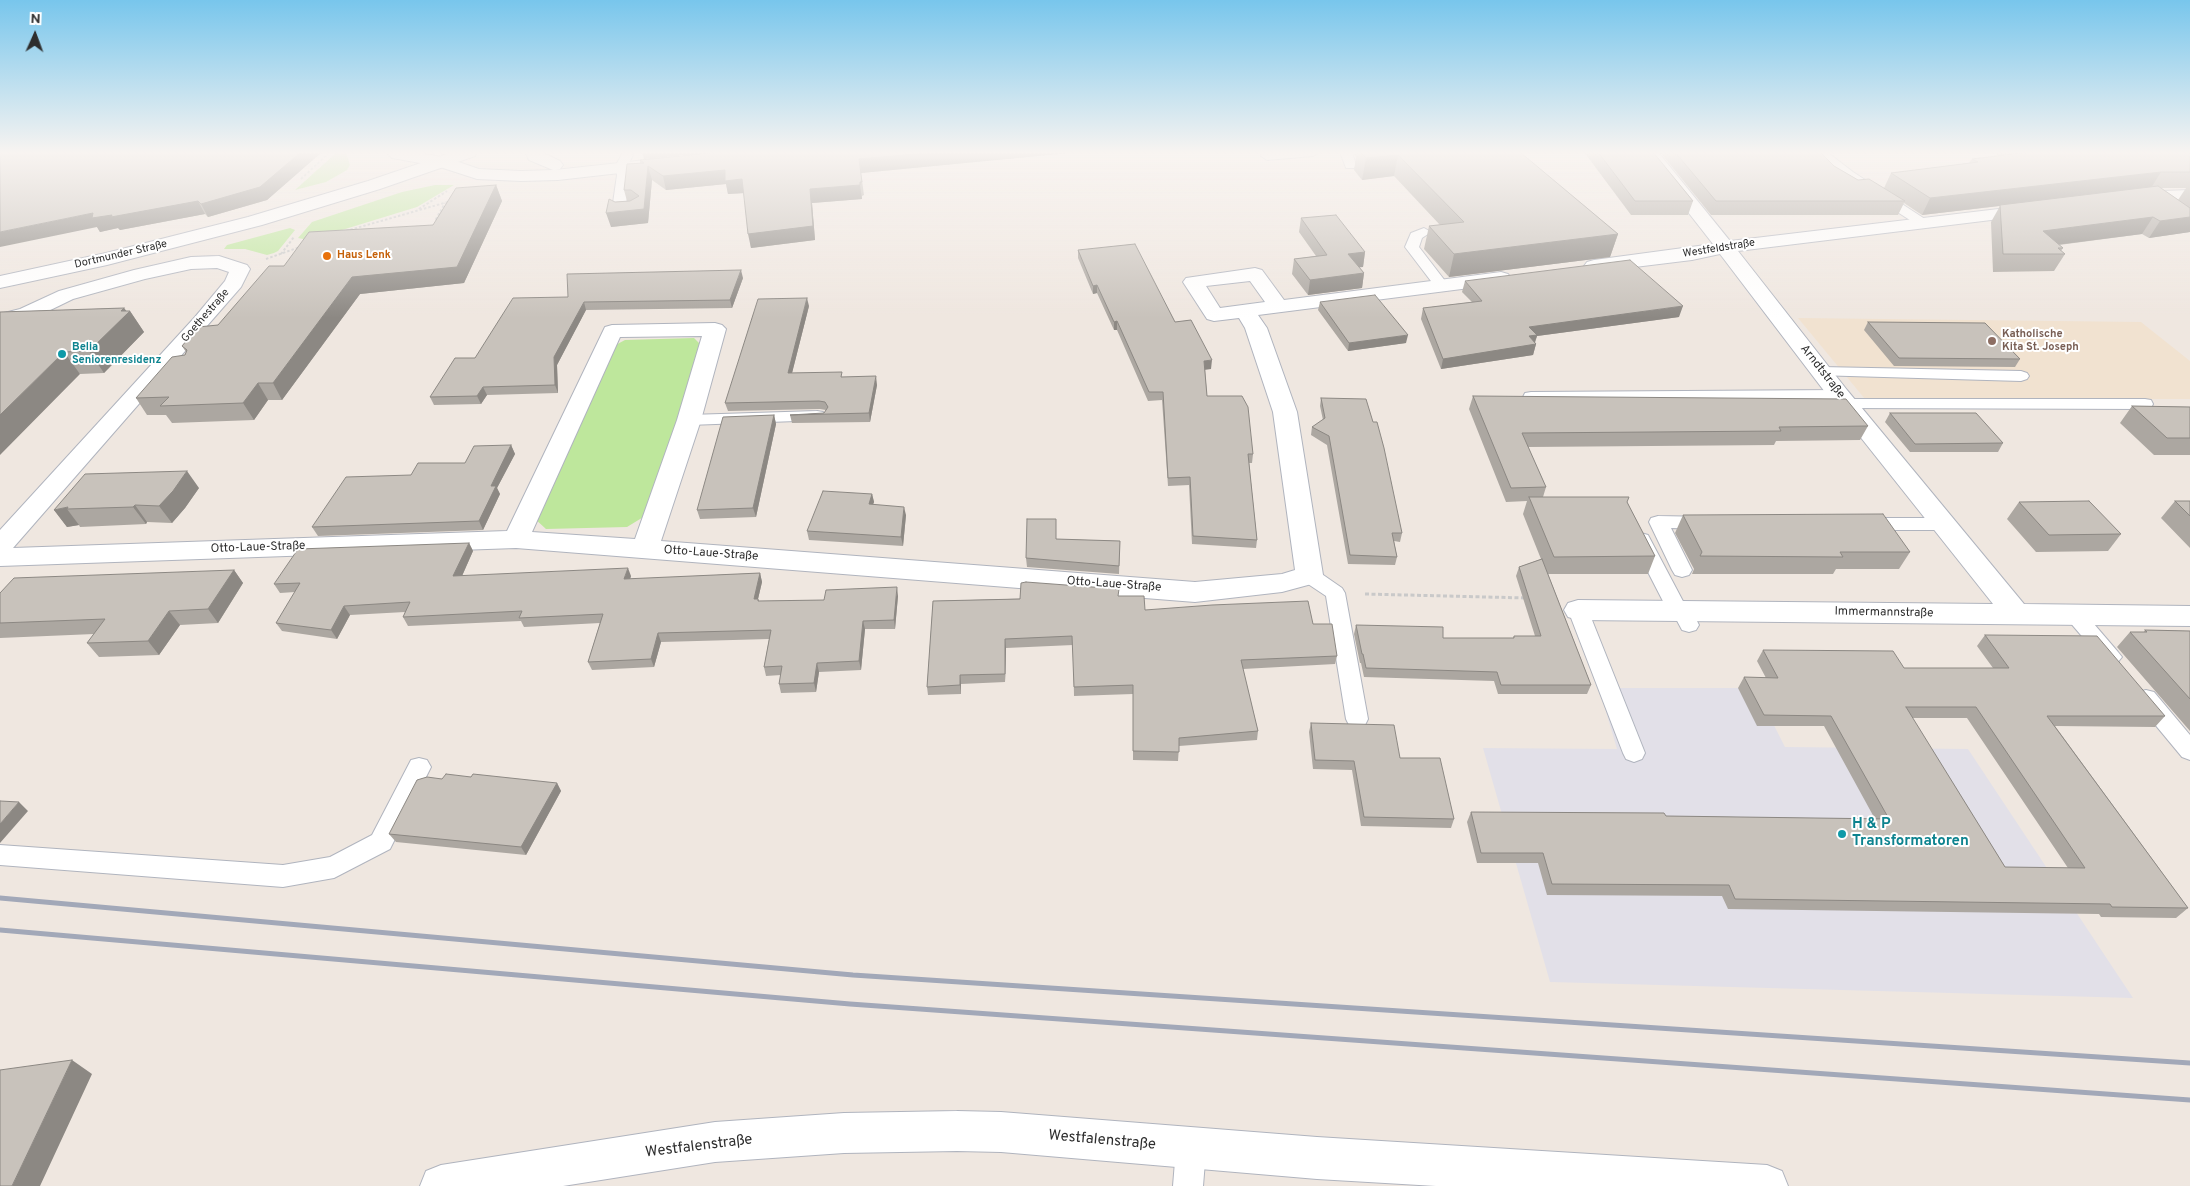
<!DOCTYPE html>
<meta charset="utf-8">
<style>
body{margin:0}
#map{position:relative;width:2190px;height:1186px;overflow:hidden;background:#efe7e0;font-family:Overpass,sans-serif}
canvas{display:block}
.north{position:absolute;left:10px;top:10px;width:50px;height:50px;-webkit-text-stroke:4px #fff;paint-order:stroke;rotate:2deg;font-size:14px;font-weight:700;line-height:20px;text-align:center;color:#2e2e2e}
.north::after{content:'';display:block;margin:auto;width:18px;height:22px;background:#2e2e2e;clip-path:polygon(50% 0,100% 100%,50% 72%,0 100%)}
</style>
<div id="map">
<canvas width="2190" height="1186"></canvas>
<div class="north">N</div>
</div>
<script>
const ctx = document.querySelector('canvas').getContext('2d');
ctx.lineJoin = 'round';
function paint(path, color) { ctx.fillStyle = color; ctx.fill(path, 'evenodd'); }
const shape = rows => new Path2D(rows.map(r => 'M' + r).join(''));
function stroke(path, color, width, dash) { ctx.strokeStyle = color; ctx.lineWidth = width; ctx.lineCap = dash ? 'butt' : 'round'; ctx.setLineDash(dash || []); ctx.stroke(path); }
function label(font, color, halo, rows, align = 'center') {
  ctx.font = font + ' Overpass,sans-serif'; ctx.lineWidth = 4; ctx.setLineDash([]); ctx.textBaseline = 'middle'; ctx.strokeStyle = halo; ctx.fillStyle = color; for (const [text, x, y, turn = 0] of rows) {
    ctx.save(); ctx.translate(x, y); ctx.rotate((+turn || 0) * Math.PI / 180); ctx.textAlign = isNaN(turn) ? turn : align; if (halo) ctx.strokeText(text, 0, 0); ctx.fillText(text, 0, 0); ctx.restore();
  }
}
const industrial = shape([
 [1599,688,1755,688,1785,747,1968,749,2133,998,1550,982,1483,748,1617,749]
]);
const education = shape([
 [1798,318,2141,322,2190,361,2190,399,1865,399]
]);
const green = shape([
 [337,152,346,152,350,165,347,170,326,182,295,190],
 [435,185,454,185,417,207,316,238,308,240,298,238,312,222,402,192],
 [290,228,295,230,278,251,274,253,267,255,245,249,224,249,227,245],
 [694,338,702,346,645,516,627,527,546,529,534,518,610,348,625,340]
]);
const pathFar1 = shape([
 [301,179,330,152],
 [419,209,447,191],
 [441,219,436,219,445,203],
 [346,231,451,201],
 [281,254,294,237],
 [266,259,300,247]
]);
const path = shape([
 [1365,594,1527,598]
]);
const service = shape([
 [623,152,629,152,633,155,627,167,629,175,626,206,634,205,641,209,634,213,619,214,612,210,617,175,615,167,623,152],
 [1273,152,1319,152,1313,156,1267,160,1261,156,1263,153,1273,152],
 [1340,152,1352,152,1356,165,1354,168,1346,168,1340,152],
 [1814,152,1827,152,1853,172,1931,223,1924,227,1919,226,1845,178,1814,152],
 [1424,228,1431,232,1422,238,1419,247,1449,286,1447,289,1437,289,1405,247,1411,233,1424,228],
 [1821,367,2021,371,2027,373,2029,376,2027,379,2021,381,1815,375,1813,372,1815,369,1821,367],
 [1839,390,1845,391,1847,395,1845,399,1531,402,1525,401,1523,397,1525,393,1531,392,1839,390],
 [1847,399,2145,399,2151,400,2153,404,2151,408,2145,409,1841,408,1839,404,1841,400,1847,399],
 [817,411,823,412,825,416,823,420,689,425,683,424,681,420,683,416,689,415,817,411],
 [1658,516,1708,517,1715,519,1717,523,1715,527,1708,529,1671,528,1692,570,1689,575,1682,577,1675,575,1672,570,1649,522,1651,518,1658,516],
 [1864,518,1945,518,1952,520,1954,524,1952,528,1945,530,1864,530,1857,528,1855,524,1857,520,1864,518],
 [1641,533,1648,535,1685,605,1689,606,1692,611,1699,625,1696,630,1689,632,1682,630,1675,617,1671,616,1668,611,1631,539,1634,535,1641,533],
 [1309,568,1316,570,1342,588,1345,593,1368,719,1365,725,1357,728,1349,725,1346,719,1326,596,1302,580,1299,575,1302,570,1309,568],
 [1578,603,1585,605,1588,610,1645,753,1642,759,1634,762,1626,759,1623,753,1568,610,1571,605,1578,603],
 [2075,608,2082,610,2118,652,2122,657,2118,662,2111,665,2104,662,2068,620,2065,615,2068,610,2075,608],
 [2146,690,2154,692,2190,735,2190,760,2182,757,2138,704,2135,698,2138,692,2146,690],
 [419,758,427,760,431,767,390,849,334,878,283,887,0,865,0,845,283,865,330,857,372,835,411,760,419,758],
 [1191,1134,1202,1138,1206,1149,1203,1186,1173,1186,1176,1149,1180,1138,1191,1134]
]);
const minor = shape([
 [386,152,414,152,447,158,479,169,521,171,553,170,529,160,525,152,541,152,560,161,563,165,560,169,555,170,664,158,670,159,673,163,670,167,664,168,558,180,521,181,477,179,437,166,392,158,386,152],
 [1641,152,1658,152,1730,241,2032,205,2038,206,2041,210,2038,214,2032,215,1738,251,1847,390,2024,604,2190,606,2190,626,1578,620,1568,617,1564,610,1568,603,1578,600,1993,604,1831,400,1720,254,1692,260,1594,272,1587,270,1584,266,1587,262,1594,260,1713,244,1641,152],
 [2190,190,2190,200,2134,202,2128,201,2125,197,2128,193,2134,192,2190,190],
 [219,256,247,265,250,269,241,287,13,548,507,531,605,327,612,325,715,323,722,325,726,329,701,420,661,541,1195,582,1282,574,1295,570,1273,412,1245,328,1239,318,1214,321,1207,319,1183,282,1186,278,1255,268,1262,270,1284,300,1501,272,1508,274,1511,278,1508,282,1501,284,1258,315,1267,328,1297,412,1323,575,1319,582,1282,592,1195,602,516,548,0,566,0,530,195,317,225,281,229,272,217,268,191,269,145,279,73,299,34,318,0,326,0,314,20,309,59,291,134,270,191,257,219,256],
 [1250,281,1265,302,1220,308,1206,286,1250,281],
 [702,336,677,420,635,539,532,532,620,337,702,336]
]);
const tertiary = shape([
 [957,1111,1001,1112,1317,1137,1767,1165,1782,1171,1788,1186,1436,1186,1317,1179,1001,1152,957,1151,844,1153,715,1162,563,1186,420,1186,426,1171,441,1165,715,1122,844,1113,957,1111]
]);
const secondary = shape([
 [453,152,477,152,475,156,380,189,262,225,107,265,0,288,0,276,106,253,248,217,368,181,453,152]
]);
const rail = shape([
 [0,898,853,975,2190,1063],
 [0,930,850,1004,2190,1100]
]);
const wall = shape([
 [0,152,322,152,267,200,208,217,205,214,120,230,118,228,100,232,97,227],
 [722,152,1079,152,861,173,864,195,862,196,862,199,812,203,815,240,751,248,744,193,728,194,726,184,666,190,652,180,648,223,611,227,615,202,627,201,624,190,640,163,640,160],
 [1354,152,1520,152,1618,234,1610,257,1449,277,1424,249,1429,226,1440,225,1394,176,1362,180,1354,170,1356,158],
 [1584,152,1653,152,1693,201,1688,215,1631,215],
 [1660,152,1820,152,1834,166,1858,180,1884,188,1891,173,1969,163,1972,159,1999,156,1996,154,1998,152,2190,152,2190,232,2149,238,2142,234,2059,245,2063,248,2061,251,2065,254,2054,271,1993,272,1991,222,2000,206,1922,215,1904,203,1898,215,1711,215],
 [2161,188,2186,188,2178,200],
 [496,185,502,201,464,283,360,294,282,400,268,400,254,420,172,423,166,415,147,415,136,398,185,355,186,352,182,346,218,325,284,266,433,225],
 [1301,218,1365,252,1363,267,1359,267,1364,273,1362,288,1308,295,1292,274,1294,259,1316,256,1299,232],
 [1078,250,1175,322,1211,369,1205,369,1207,396,1253,454,1252,463,1249,463,1257,540,1256,548,1192,544,1189,485,1168,486,1162,400,1148,401,1117,330,1114,330,1097,293,1093,294,1078,258],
 [743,278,732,308,586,310,557,365,558,393,487,395,481,404,434,405,430,397,475,358,568,297],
 [1465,281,1679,317,1537,336,1535,343,1536,344,1533,355,1441,369,1421,319,1423,308,1472,302,1462,292],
 [1320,302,1406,343,1348,351,1318,310],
 [809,306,792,373,843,377,877,385,870,422,792,423,790,415,824,413,826,410,820,409,728,411,725,403],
 [124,308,126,311,130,311,144,332,104,373,80,374,0,312],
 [1868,322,2020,359,2015,367,1894,366,1864,330],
 [1473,396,1868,426,1860,440,1776,441,1774,445,1528,447,1546,487,1543,497,1627,502,1655,556,1648,574,1548,574,1591,685,1587,694,1498,694,1494,681,1364,677,1361,663,1360,663,1354,634,1356,625,1443,638,1513,638,1514,636,1535,636,1516,576,1519,567,1541,559,1523,514,1527,501,1506,502,1469,409],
 [1321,398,1402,533,1400,542,1394,541,1397,557,1395,565,1348,564,1327,445,1311,435,1312,427,1323,420,1320,406],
 [2132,406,2190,407,2190,455,2154,455,2120,423],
 [1890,413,2003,443,1998,452,1910,452,1885,422],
 [774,415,776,424,756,517,700,519,697,510],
 [511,445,515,454,497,488,500,494,483,530,318,536,312,527,411,475,465,463],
 [199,488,185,508,172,523,147,522,146,524,80,527,79,525,67,527,54,510],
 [872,494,874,502,873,504,906,515,903,546,809,540,807,531],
 [2175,501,2190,501,2190,548,2161,518],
 [2019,502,2121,534,2108,551,2036,552,2007,519],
 [1683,515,1910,552,1899,569,1836,569,1833,574,1692,574,1694,569,1675,533],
 [1056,539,1120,541,1119,574,1027,567,1026,558],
 [469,543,473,551,462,576,631,576,630,579,760,573,762,582,758,599,759,601,824,600,898,596,895,629,865,629,861,670,819,672,816,692,781,693,779,684,781,675,766,676,764,667,769,639,661,642,654,667,592,670,588,662,600,623,524,627,521,621,408,626,403,617,405,612,350,615,337,639,282,631,276,623,295,592,280,593,274,584],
 [234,570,243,583,218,623,180,625,159,655,99,657,87,643,94,634,0,638,0,593],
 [1118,596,1145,610,1313,624,1337,656,1335,664,1243,669,1258,731,1257,740,1179,746,1178,761,1133,760,1133,694,1074,696,1073,645,1006,648,1005,682,961,684,961,694,928,695,927,687,933,601],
 [2145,630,2190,631,2190,731,2117,647,2130,632,2144,632],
 [1985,635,2165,716,2155,727,2055,726,2188,908,2176,918,2101,917,2099,914,1728,909,1722,896,1547,895,1538,863,1477,863,1467,822,1471,812,1666,816,1875,819,1824,726,1757,726,1738,688,1744,677,1766,678,1757,661,1763,650,1904,668,1993,668,1977,646],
 [1912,718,1967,718,2068,868,2005,867],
 [1311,723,1400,758,1454,819,1451,828,1361,826,1352,770,1313,769,1309,732],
 [471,777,557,783,561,791,526,855,396,842,389,834,442,779]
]);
const shadedWall = shape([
 [301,152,322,152,267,200,208,217,201,204],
 [642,152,722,152,644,159],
 [937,152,1079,152,861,173,859,159],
 [1398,155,1394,176,1362,180,1366,158],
 [648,166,652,180,648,223,611,227,606,213,644,209],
 [725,170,742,179,745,193,728,194,726,184,666,190,663,176],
 [2161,172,2151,188,1922,215,1930,198],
 [496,185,502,201,464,283,360,294,282,400,273,383,352,277],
 [860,185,862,199,812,203,815,240,751,248,748,234,810,189],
 [198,201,205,214,120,230,118,228,100,232,97,227,0,247,0,232,93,213],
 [2153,217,2142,234,2032,248,2043,231],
 [2190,217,2190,232,2149,238,2160,221],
 [1618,234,1610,257,1449,277,1454,254],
 [1365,252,1363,267,1346,269,1348,254],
 [741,270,743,278,732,308,730,300],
 [1364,273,1362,288,1308,295,1310,280],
 [1097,285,1097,293,1093,294,1093,286],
 [807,298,809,306,790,381,788,373],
 [584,302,586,310,557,365,558,393,555,385,554,357],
 [1683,306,1679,317,1537,336,1534,344,1536,344,1533,355,1441,369,1443,359,1529,327],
 [124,308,128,313,130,311,144,332,104,373,89,351],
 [1117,321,1117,330,1114,330,1114,322],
 [1408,335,1406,343,1348,351,1349,343],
 [64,352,80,374,0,455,0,415],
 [1212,360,1211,369,1204,370,1204,361],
 [876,376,877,385,870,422,869,413],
 [258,383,268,400,254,420,243,403],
 [483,387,487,395,481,404,477,396],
 [774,415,776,424,756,517,753,508],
 [511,445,515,454,497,488,500,494,483,530,479,521,491,486],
 [187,471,199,488,185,508,172,523,159,506],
 [872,494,874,502,870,512,869,504],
 [135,505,147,522,146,524,133,507],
 [68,507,67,509,79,525,67,527,54,510],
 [904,507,906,515,903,546,901,537],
 [469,543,473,551,458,585,453,576],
 [628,568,631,576,627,588,624,579],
 [234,570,243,583,218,623,208,609],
 [760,573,762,582,758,599,760,608,754,599],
 [897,587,898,596,895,629,894,620],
 [344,606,350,615,337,639,331,630],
 [169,611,180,625,159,655,148,641],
 [863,621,865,629,861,670,859,661],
 [658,633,661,642,654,667,651,659],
 [1005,639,1006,648,1005,682],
 [817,663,819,672,816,692,814,683],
 [960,675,961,684,961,694,960,685],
 [557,783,561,791,526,855,521,847],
 [19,802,28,811,0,843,0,824],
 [72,1060,92,1074,40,1186,12,1186]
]);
const building = shape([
 [0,152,301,152,260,187,201,204,198,201,111,217,112,215,92,218,93,213,0,232,0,152],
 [722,152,937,152,859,159,862,182,860,182,860,185,810,189,813,226,748,234,742,179,725,181,725,170,663,176,648,166,644,209,606,213,609,199,615,202,630,201,639,196,631,190,624,190,627,164,644,163,640,160,722,152],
 [1360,152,1520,152,1618,234,1454,254,1429,226,1464,222,1398,155,1366,158,1360,152],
 [1598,152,1653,152,1693,201,1635,201,1598,152],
 [1675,152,1820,152,1834,166,1858,180,1869,179,1905,201,1716,201,1675,152],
 [2030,152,2190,152,2190,172,2161,172,1930,198,1891,173,1978,162,1972,159,2030,152],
 [496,185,457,267,352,277,273,383,258,383,243,403,160,406,169,397,136,398,172,357,185,355,187,350,182,346,198,327,218,325,269,266,284,266,309,232,433,225,456,188,496,185],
 [2158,186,2190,208,2190,217,2160,221,2153,217,2043,231,2063,248,2058,248,2065,254,2003,254,2000,205,2158,186],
 [1336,215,1365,252,1348,254,1364,273,1310,280,1294,259,1327,255,1301,218,1336,215],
 [1135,244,1175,322,1191,320,1212,360,1204,361,1207,396,1242,396,1248,407,1253,454,1248,454,1257,540,1193,536,1190,477,1168,478,1163,392,1149,392,1117,321,1114,322,1097,285,1093,286,1078,250,1135,244],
 [1630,260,1683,306,1529,327,1537,335,1529,336,1536,344,1443,359,1423,308,1482,301,1465,281,1630,260],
 [741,270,730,300,584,302,554,357,555,385,483,387,477,396,430,397,455,358,475,358,513,298,568,297,567,274,741,270],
 [1375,295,1408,335,1349,343,1320,302,1375,295],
 [807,298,788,373,842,372,841,377,876,376,869,413,790,415,824,413,828,407,825,402,819,401,725,403,758,299,807,298],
 [124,308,121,311,130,311,89,351,64,352,0,415,0,312,124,308],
 [1868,322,1985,323,2020,359,1899,358,1868,322],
 [1473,396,1846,399,1868,426,1779,427,1781,431,1522,433,1546,487,1511,488,1473,396],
 [1321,398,1366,399,1373,422,1377,422,1384,448,1402,533,1392,533,1397,557,1350,555,1329,436,1312,427,1325,418,1321,398],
 [2132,406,2190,407,2190,438,2167,438,2132,406],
 [1890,413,1976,413,2003,443,1915,444,1890,413],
 [774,415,753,508,697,510,723,417,774,415],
 [511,445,491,486,496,486,479,521,312,527,346,477,411,475,418,463,465,463,474,446,511,445],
 [187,471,173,491,159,506,135,505,133,507,67,509,68,507,54,510,85,474,187,471],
 [823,491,872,494,869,504,904,507,901,537,807,531,823,491],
 [1529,497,1629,497,1627,502,1655,556,1554,557,1529,497],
 [2089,501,2121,534,2049,535,2019,502,2089,501],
 [2175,501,2190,501,2190,516,2175,501],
 [1883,514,1910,552,1840,552,1843,557,1700,556,1702,552,1683,515,1883,514],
 [1027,519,1056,519,1056,539,1120,541,1119,566,1026,558,1027,519],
 [469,543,453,576,628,568,624,579,760,573,754,599,758,599,758,601,824,600,826,590,897,587,894,620,863,621,859,661,817,663,814,683,779,684,782,666,764,667,771,630,658,633,651,659,588,662,603,614,519,618,522,611,403,617,410,602,344,606,331,630,276,623,300,583,274,584,298,549,469,543],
 [1542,559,1591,685,1501,685,1497,672,1366,668,1363,654,1362,654,1356,625,1443,627,1443,638,1514,638,1514,636,1541,636,1519,567,1542,559],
 [234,570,208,609,169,611,148,641,87,643,105,619,0,623,0,593,14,578,234,570],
 [1026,582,1119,589,1118,596,1144,596,1145,610,1212,605,1308,601,1313,624,1332,624,1337,656,1241,660,1258,731,1179,738,1179,752,1133,751,1133,685,1074,687,1072,636,1005,639,1005,674,960,675,960,685,927,687,933,601,1020,599,1021,583,1026,582],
 [2145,630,2190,631,2190,699,2130,632,2147,632,2145,630],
 [1985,635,2097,636,2165,716,2047,716,2188,908,2112,907,2110,904,1735,899,1729,885,1552,884,1543,853,1481,853,1471,812,1664,813,1666,816,1889,819,1831,716,1764,715,1744,677,1778,678,1763,650,1893,651,1904,668,2009,668,1985,635],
 [1906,707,1976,707,2085,868,2005,867,1906,707],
 [1311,723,1394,725,1400,758,1440,758,1454,819,1364,817,1354,761,1315,760,1311,723],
 [446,774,471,777,473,774,557,783,521,847,389,834,417,780,427,777,442,779,446,774],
 [0,801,19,802,0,824,0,801],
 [72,1060,12,1186,0,1186,0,1070,72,1060]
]);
const markers = [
 [327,256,5,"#e8710a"],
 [1992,341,5,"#8d6e63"],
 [62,354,5,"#0f9aa8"],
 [1842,834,5,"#0f9aa8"]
];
const farStreetnames = [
 ["Westfeldstraße",1719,249,-9],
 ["Dortmunder Straße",121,255,-13],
 ["Goethestraße",206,316,-49]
];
const farFoodnames = [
 ["Haus Lenk",337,256]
];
const farEducationnames = [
 ["Katholische",2002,335],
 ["Kita St. Joseph",2002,348]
];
const farCulturenames = [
 ["Belia",72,348],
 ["Seniorenresidenz",72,361]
];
const streetNames = [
 ["Arndtstraße",1822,372,52],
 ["Otto-Laue-Straße",258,548,-2],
 ["Otto-Laue-Straße",711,554,4],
 ["Otto-Laue-Straße",1114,585,4],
 ["Immermannstraße",1884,613,1]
];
const nearCulturenames = [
 ["H & P",1852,825],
 ["Transformatoren",1852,842]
];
const nearStreetnames = [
 ["Westfalenstraße",1102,1141,5],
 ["Westfalenstraße",699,1147,-7]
];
paint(industrial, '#e2e0e8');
paint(education, '#f1e2d0');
paint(green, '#bee79c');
stroke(service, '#b0b4be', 2);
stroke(minor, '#b0b4be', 2);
stroke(tertiary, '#b0b4be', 2);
stroke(secondary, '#b0b4be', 2);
stroke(pathFar1, '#c9c9c9', 2, [2.5, 2]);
stroke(path, '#c9c9c9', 3, [4, 2.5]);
paint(service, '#fff');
paint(minor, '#fff');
paint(tertiary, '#fff');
paint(secondary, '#fff');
stroke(rail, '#a2a8b8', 5);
paint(wall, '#aca7a1');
paint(shadedWall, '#8c8883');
paint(building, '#c8c2bb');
stroke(building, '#8c8883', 1);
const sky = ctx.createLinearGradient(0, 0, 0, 318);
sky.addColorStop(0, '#78c6ec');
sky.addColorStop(0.48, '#f8f4f1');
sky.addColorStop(1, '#f8f4f100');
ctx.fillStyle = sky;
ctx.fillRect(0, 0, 2190, 318);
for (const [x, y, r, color] of markers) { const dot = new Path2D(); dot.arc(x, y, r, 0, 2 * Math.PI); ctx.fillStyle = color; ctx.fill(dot); stroke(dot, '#fff', 2); }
label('11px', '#2e2e2e', '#fff', farStreetnames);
label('bold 11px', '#c56008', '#fff', farFoodnames, 'left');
label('bold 11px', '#785e54', '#fff', farEducationnames, 'left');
label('bold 11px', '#0d838f', '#fff', farCulturenames, 'left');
label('12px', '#2e2e2e', '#fff', streetNames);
label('bold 15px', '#0d838f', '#fff', nearCulturenames, 'left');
label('15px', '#2e2e2e', '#fff', nearStreetnames);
</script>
